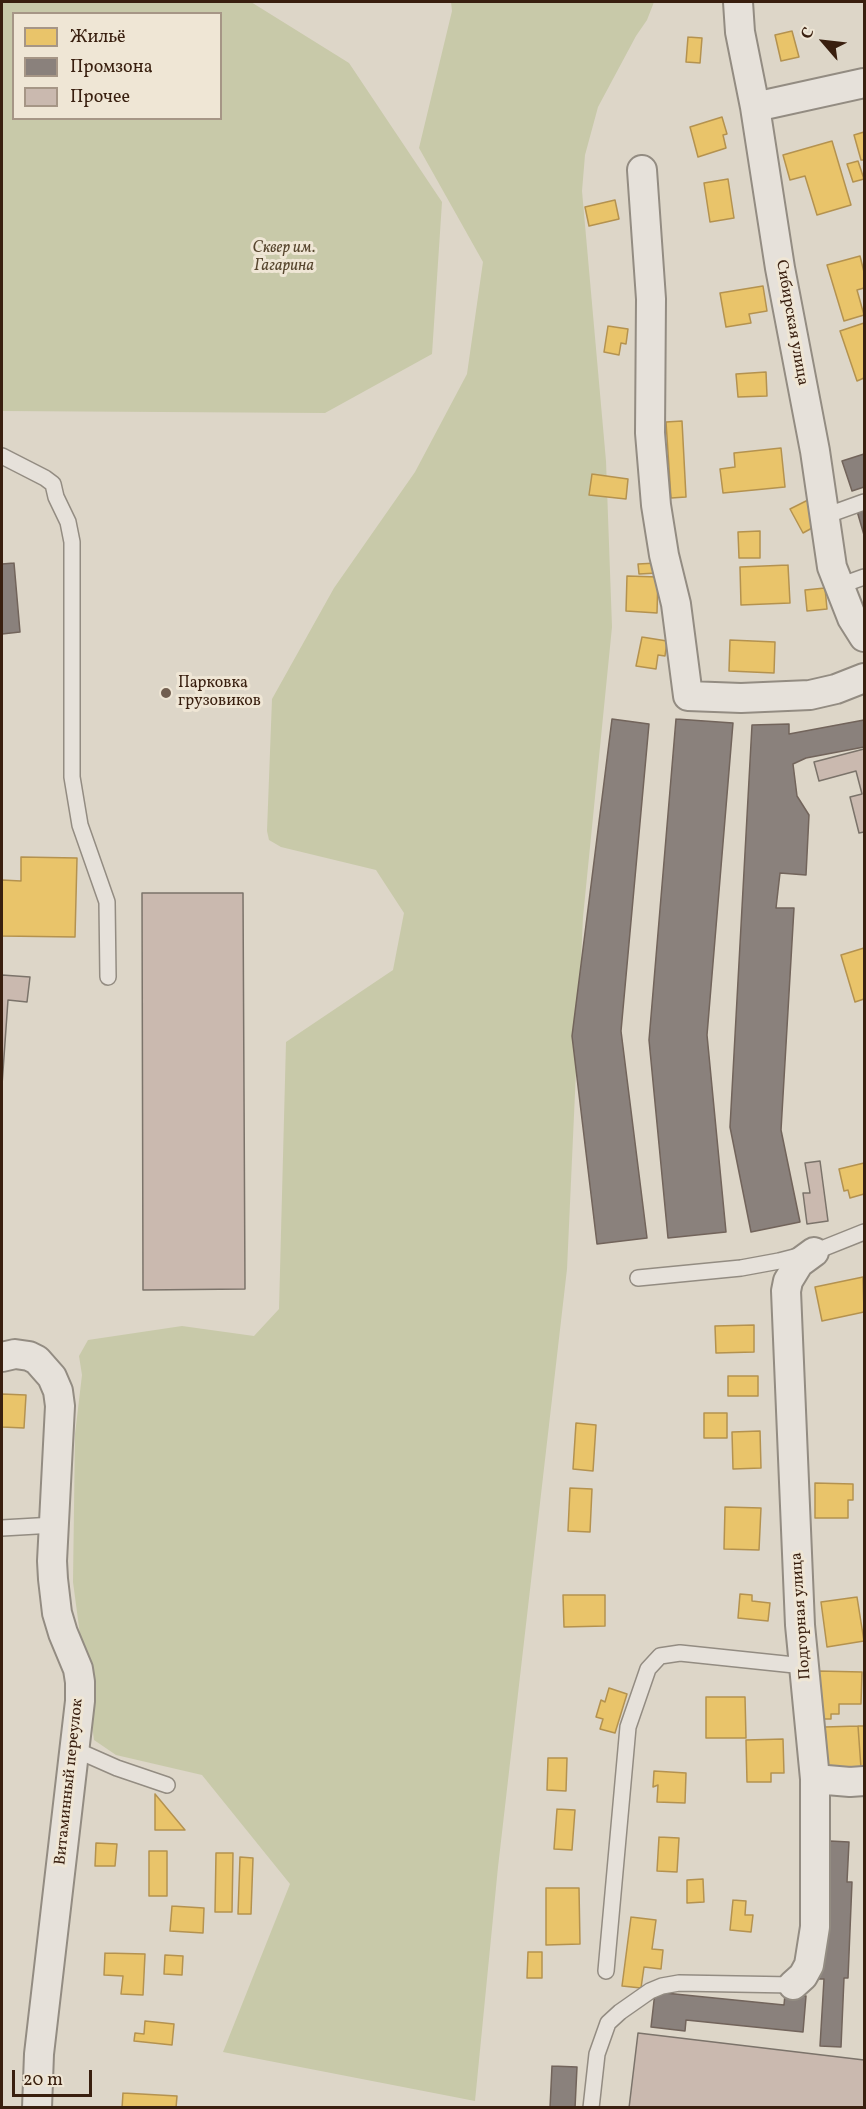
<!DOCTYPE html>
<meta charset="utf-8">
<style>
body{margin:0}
#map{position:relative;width:866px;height:2109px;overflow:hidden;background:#ddd6c8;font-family:Vollkorn,serif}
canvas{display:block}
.frame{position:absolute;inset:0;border:3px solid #391f0f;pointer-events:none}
.legend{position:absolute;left:12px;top:12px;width:210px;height:108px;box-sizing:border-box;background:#efe6d5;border:2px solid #a69686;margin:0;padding:8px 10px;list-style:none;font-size:18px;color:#391f0f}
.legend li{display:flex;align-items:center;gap:12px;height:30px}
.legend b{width:30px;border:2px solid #a69686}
.north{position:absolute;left:794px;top:12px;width:60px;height:60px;-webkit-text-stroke:4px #efe6d5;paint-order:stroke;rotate:298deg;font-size:16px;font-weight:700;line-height:24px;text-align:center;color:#391f0f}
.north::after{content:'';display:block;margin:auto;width:21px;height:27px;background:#391f0f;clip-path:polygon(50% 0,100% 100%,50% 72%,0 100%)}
.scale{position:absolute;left:12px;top:2070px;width:80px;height:27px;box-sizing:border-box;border:3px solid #391f0f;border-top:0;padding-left:8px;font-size:18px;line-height:21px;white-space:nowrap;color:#391f0f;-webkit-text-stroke:4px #efe6d5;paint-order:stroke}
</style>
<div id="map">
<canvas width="866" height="2109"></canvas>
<div class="frame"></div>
<ul class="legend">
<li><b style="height:16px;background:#e9c46a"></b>Жильё</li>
<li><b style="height:16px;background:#8a817c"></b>Промзона</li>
<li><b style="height:16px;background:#cab9af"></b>Прочее</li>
</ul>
<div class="north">С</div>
<div class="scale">20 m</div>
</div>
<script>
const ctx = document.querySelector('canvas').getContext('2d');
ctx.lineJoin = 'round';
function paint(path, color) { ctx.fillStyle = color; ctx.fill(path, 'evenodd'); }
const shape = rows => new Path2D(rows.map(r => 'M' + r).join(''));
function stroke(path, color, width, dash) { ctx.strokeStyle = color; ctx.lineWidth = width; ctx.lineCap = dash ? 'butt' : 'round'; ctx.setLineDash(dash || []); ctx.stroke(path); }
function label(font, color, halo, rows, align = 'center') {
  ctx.font = font + ' Vollkorn,serif'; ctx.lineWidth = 6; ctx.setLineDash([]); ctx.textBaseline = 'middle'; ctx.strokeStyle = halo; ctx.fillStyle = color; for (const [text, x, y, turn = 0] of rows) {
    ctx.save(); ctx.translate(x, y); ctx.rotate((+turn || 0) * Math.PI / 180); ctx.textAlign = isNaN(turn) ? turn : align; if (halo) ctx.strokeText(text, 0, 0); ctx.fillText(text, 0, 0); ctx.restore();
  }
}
const green = shape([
 [2,2,251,2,349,63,442,202,432,354,325,413,2,411],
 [14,14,220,14,220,118,14,118],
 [451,2,654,2,647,20,636,36,598,107,585,155,582,191,606,461,612,627,583,917,567,1269,498,1867,475,2101,223,2052,290,1884,202,1775,116,1755,94,1740,73,1582,75,1434,82,1375,79,1356,88,1340,182,1326,254,1336,279,1309,286,1042,393,970,404,913,376,870,281,847,269,840,267,831,272,699,334,588,415,472,467,374,483,262,419,148,452,11]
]);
const homes = shape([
 [792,31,799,57,781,61,775,35,792,31],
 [688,37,702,38,700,63,686,62,688,37],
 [722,117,727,134,723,135,726,148,698,157,690,127,722,117],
 [864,132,864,160,861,160,854,135,864,132],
 [832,141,851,205,817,215,805,176,790,180,783,155,832,141],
 [858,161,864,179,853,182,847,164,858,161],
 [728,179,734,218,710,222,704,183,728,179],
 [615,200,619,219,589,226,585,207,615,200],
 [860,256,864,272,864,288,857,290,864,315,844,321,827,265,860,256],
 [763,286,767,311,749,314,751,323,726,327,720,293,763,286],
 [864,323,864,378,857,381,840,331,864,323],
 [608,326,628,329,626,344,621,343,619,355,604,352,608,326],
 [766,372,767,396,738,397,736,374,766,372],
 [682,421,686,497,671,498,666,422,682,421],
 [781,448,785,487,723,493,720,469,735,467,734,453,781,448],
 [592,474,628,479,626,499,589,495,592,474],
 [810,499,823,522,803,533,790,509,810,499],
 [760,531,760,558,739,558,738,532,760,531],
 [657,563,657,573,639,574,638,564,657,563],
 [788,565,790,603,741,605,740,567,788,565],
 [627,576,658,577,657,613,626,611,627,576],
 [825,588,827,609,807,611,805,590,825,588],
 [642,637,667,641,665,656,658,655,656,669,636,666,642,637],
 [730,640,775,642,774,673,729,671,730,640],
 [21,857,77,858,75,937,2,936,2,880,21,881,21,857],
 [864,948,864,999,855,1002,841,955,864,948],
 [864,1163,864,1194,850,1198,848,1190,844,1191,839,1169,864,1163],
 [863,1277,864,1312,822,1321,815,1287,863,1277],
 [754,1325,754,1352,716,1353,715,1326,754,1325],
 [728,1376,758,1376,758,1396,728,1396,728,1376],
 [2,1394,26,1395,24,1428,2,1427,2,1394],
 [704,1413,727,1413,727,1438,704,1438,704,1413],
 [576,1423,596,1425,593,1471,573,1469,576,1423],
 [760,1431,761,1468,733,1469,732,1432,760,1431],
 [815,1483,853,1484,853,1500,848,1500,848,1518,815,1518,815,1483],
 [570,1488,592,1489,590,1532,568,1531,570,1488],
 [725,1507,761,1508,759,1550,724,1549,725,1507],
 [740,1594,752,1595,752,1601,770,1603,768,1621,738,1618,740,1594],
 [563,1595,605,1595,605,1626,564,1627,563,1595],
 [857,1597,864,1641,827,1647,821,1602,857,1597],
 [818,1671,862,1672,861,1704,839,1704,839,1714,831,1714,831,1719,818,1719,818,1671],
 [609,1688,627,1694,615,1733,600,1729,603,1719,596,1717,601,1700,605,1702,609,1688],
 [706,1697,745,1697,746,1738,706,1738,706,1697],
 [858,1726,861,1768,828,1771,825,1727,858,1726],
 [858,1726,864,1726,864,1768,861,1768,858,1726],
 [783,1739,784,1773,771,1773,771,1782,747,1782,746,1740,783,1739],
 [548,1758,567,1758,566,1791,547,1790,548,1758],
 [654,1771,686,1773,685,1803,657,1802,658,1785,653,1787,654,1771],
 [155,1794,185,1830,155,1830,155,1794],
 [557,1809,575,1810,572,1850,554,1849,557,1809],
 [659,1837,679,1838,677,1872,657,1871,659,1837],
 [96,1843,117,1844,115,1866,95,1866,96,1843],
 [149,1851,167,1851,167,1896,149,1896,149,1851],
 [216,1853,233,1853,232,1912,215,1912,216,1853],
 [240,1857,253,1858,251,1914,238,1914,240,1857],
 [703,1879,704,1902,687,1903,687,1880,703,1879],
 [546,1888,579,1888,580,1944,546,1945,546,1888],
 [733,1900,746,1901,745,1915,753,1915,751,1932,730,1930,733,1900],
 [172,1906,204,1908,203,1933,170,1931,172,1906],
 [631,1917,656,1920,652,1949,663,1950,661,1969,644,1967,641,1988,622,1986,631,1917],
 [528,1952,542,1952,542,1978,527,1978,528,1952],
 [105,1953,145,1954,143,1995,121,1994,123,1976,104,1975,105,1953],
 [165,1955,183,1956,182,1975,164,1974,165,1955],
 [145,2021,174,2024,172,2045,134,2041,135,2033,144,2034,145,2021],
 [123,2093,177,2096,176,2108,122,2108,123,2093]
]);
const industry = shape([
 [864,454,864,487,852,491,842,461,864,454],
 [864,509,864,535,857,511,864,509],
 [14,563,20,632,2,634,2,564,14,563],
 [612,719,649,724,621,1031,647,1238,597,1244,572,1036,612,719],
 [676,719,733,723,707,1035,726,1232,668,1238,649,1040,676,719],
 [864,720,864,747,806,758,793,764,797,796,809,815,806,875,780,873,776,908,794,908,781,1130,800,1222,751,1232,730,1127,752,725,789,724,789,734,864,720],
 [830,1841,849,1842,847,1882,852,1882,848,1978,844,1978,841,2047,820,2046,824,1979,819,1979,822,1913,826,1913,830,1841],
 [655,1992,784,2005,785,1994,806,1996,803,2032,686,2020,685,2031,651,2027,655,1992],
 [552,2066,577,2067,575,2108,550,2108,552,2066]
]);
const building = shape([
 [864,749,864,832,859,833,850,797,862,794,856,771,819,781,814,762,864,749],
 [142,893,243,893,245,1289,143,1290,142,893],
 [2,975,30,977,27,1002,8,1000,2,1085,2,975],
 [820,1161,828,1221,807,1224,803,1193,810,1193,805,1163,820,1161],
 [638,2033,864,2060,864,2108,629,2108,638,2033]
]);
const lane = shape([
 [2,456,45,478,53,484,56,497,68,522,72,542,72,777,80,825,107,902,108,977],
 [825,516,864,502],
 [839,586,864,577],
 [638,1278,741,1268,779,1261,814,1252,864,1232],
 [2,1528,54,1525],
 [74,1749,117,1768,167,1785],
 [606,1971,628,1727,648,1669,660,1656,680,1653,804,1666],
 [591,2108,597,2054,608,2023,620,2012,650,1991,662,1986,679,1983,793,1985]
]);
const street = shape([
 [738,2,740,32,755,107,780,268,815,451,832,567,852,618,864,637],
 [755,107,864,83],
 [642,170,651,299,650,433,656,505,664,555,676,604,688,696,741,698,810,695,836,689,864,678],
 [2,1357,15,1354,29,1356,37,1360,52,1377,58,1391,60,1406,52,1561,53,1579,57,1613,63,1633,78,1669,80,1682,80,1701,39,2054,37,2108],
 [815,1779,850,1782,864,1781],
 [793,1985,803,1976,809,1965,815,1927,815,1779,800,1625,786,1291,788,1281,799,1263,814,1252]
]);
const markers = [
 [166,693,6,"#725f50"]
];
const parkNames = [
 ["Сквер им.",284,249],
 ["Гагарина",284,267]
];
const streetNames = [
 ["Сибирская улица",791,323,80],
 ["Подгорная улица",802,1616,-94],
 ["Витаминный переулок",70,1782,-84]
];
const poiNames = [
 ["Парковка",178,684],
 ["грузовиков",178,702]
];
paint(green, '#c8c9a9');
paint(homes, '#e9c46a');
stroke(homes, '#b4924f', 1.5);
paint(industry, '#8a817c');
stroke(industry, '#72645b', 1.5);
paint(building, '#cab9af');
stroke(building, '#7b736a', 1.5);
stroke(lane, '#938c82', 18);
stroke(street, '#938c82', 32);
stroke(lane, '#e6e1da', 15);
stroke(street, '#e6e1da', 28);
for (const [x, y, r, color] of markers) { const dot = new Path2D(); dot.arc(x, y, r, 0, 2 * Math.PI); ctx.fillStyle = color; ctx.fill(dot); stroke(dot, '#efe6d5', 2); }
label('italic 16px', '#58472f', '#efe6d5', parkNames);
label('16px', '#391f0f', '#efe6d5', streetNames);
label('16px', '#391f0f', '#efe6d5', poiNames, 'left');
</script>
